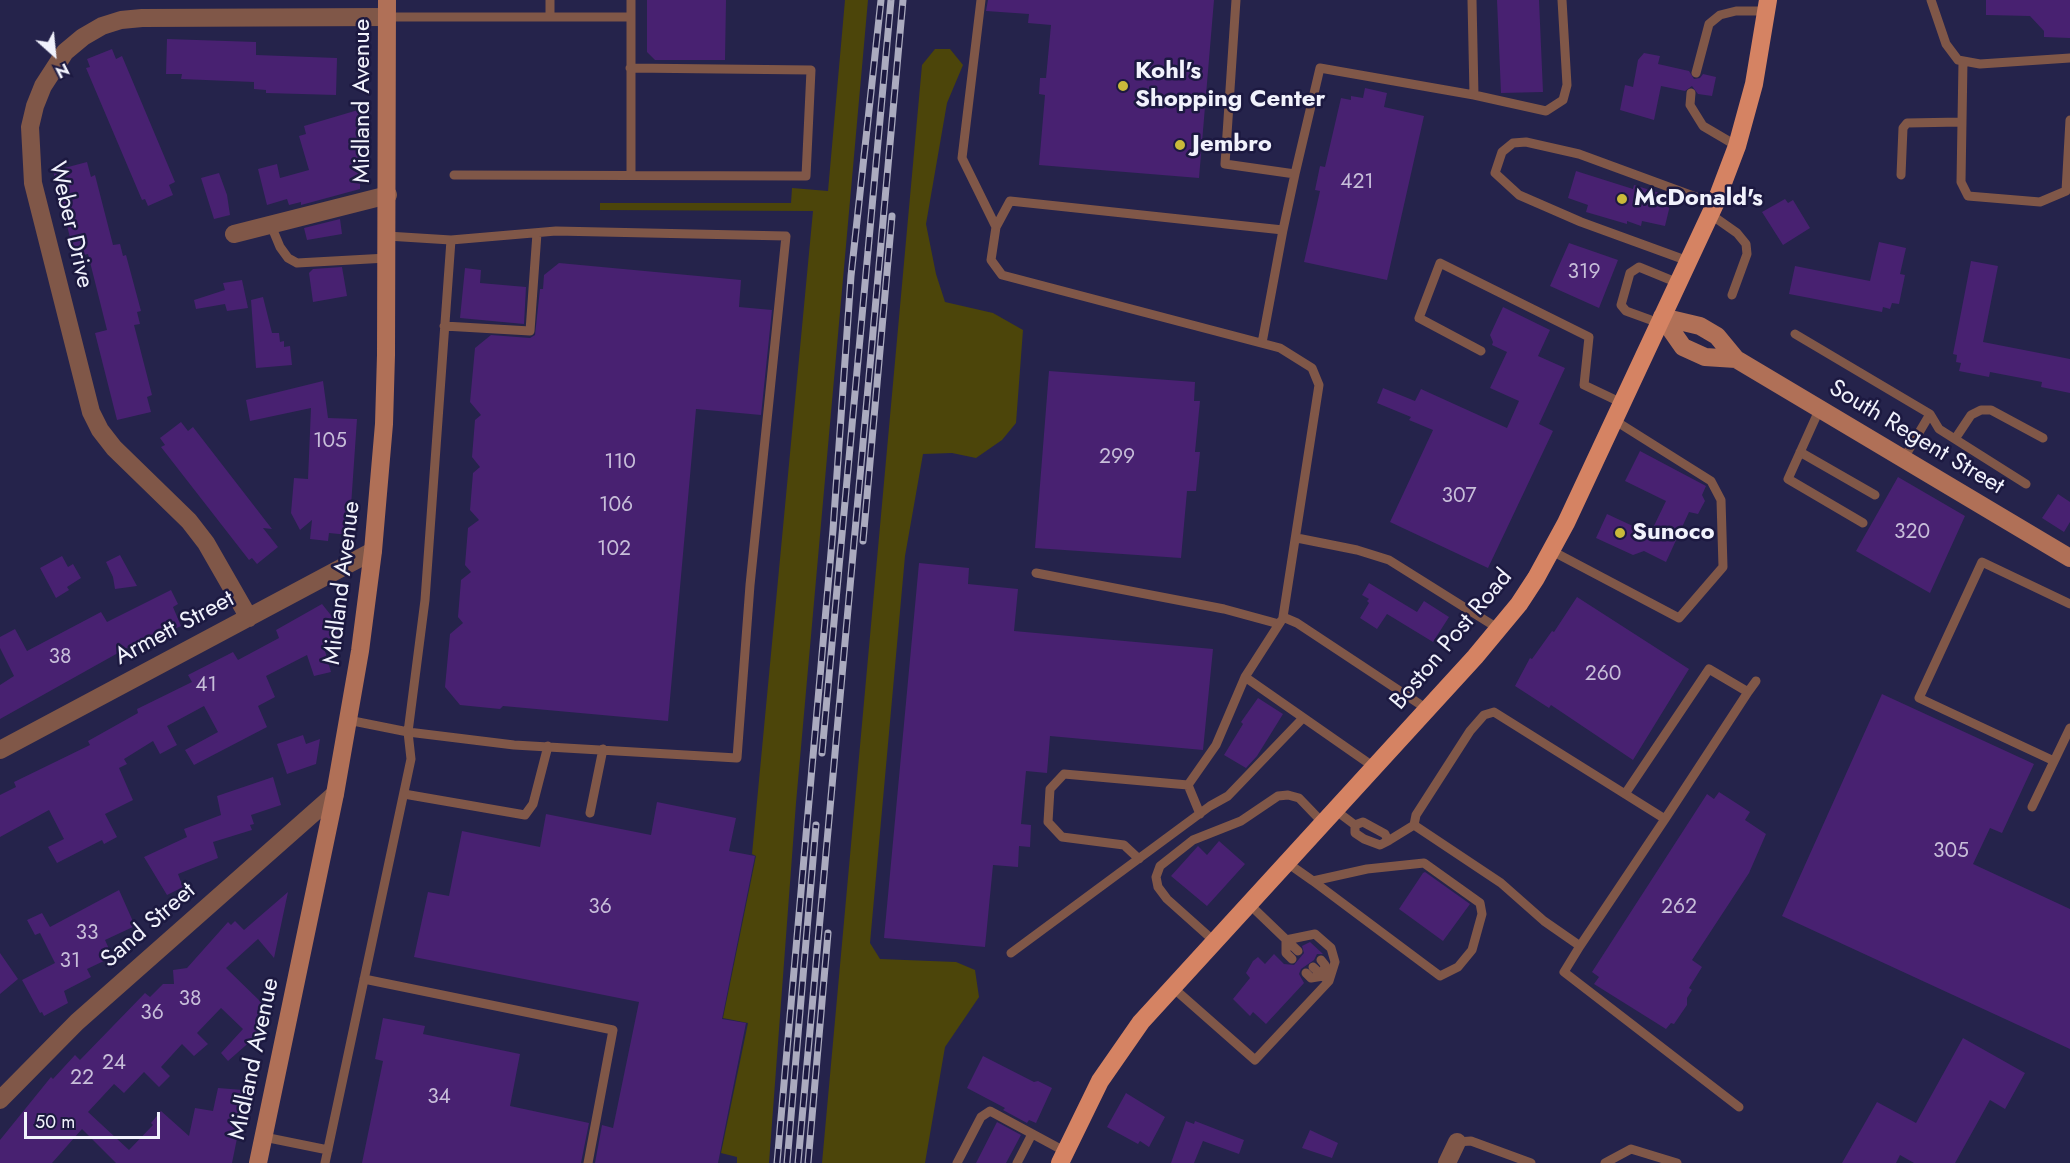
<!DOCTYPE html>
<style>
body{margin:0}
#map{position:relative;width:2070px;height:1163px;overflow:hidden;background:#25234b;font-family:Jost,sans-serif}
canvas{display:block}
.north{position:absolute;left:24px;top:24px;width:60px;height:60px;-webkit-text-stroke:4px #1c1940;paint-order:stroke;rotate:153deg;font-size:16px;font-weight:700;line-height:24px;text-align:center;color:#f1f2fc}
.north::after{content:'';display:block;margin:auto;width:21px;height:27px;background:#f1f2fc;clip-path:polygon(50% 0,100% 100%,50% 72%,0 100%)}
.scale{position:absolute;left:24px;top:1112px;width:136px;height:27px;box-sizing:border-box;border:3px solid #f1f2fc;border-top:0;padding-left:8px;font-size:18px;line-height:21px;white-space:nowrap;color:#f1f2fc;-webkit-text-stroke:4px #1c1940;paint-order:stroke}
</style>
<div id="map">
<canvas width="2070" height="1163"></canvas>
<div class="north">N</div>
<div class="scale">50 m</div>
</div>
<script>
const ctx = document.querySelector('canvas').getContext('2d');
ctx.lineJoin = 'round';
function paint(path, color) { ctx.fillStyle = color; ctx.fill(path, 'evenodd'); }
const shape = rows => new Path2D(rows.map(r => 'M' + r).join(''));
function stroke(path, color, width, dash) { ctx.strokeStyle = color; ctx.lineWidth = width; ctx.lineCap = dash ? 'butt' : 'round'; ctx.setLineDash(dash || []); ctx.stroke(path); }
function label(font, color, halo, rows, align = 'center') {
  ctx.font = font + ' Jost,sans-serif'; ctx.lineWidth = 5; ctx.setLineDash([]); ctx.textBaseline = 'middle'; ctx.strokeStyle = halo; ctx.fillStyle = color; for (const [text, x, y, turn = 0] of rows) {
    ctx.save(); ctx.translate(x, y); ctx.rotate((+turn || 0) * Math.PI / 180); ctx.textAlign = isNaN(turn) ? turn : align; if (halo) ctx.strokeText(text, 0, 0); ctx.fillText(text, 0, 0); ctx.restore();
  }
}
const green = shape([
 [845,0,868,0,796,803,769,1163,737,1163,737,1157,721,1153,748,1023,723,1018,756,856,752,854,813,211,600,210,600,203,791,203,792,188,828,191],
 [935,49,950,49,963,65,947,103,926,224,936,274,945,302,993,313,1023,330,1016,423,1002,440,976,458,952,453,923,454,905,556,870,943,880,959,956,962,975,970,979,997,945,1047,925,1163,822,1163,922,65]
]);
const building = shape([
 [647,0,726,0,725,60,655,60,647,52],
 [988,0,1214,0,1199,178,1039,165,1045,95,1039,94,1040,78,1046,78,1051,25,1028,23,1029,14,986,11],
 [1497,0,1539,0,1543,92,1501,93],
 [1986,0,2070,0,2070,38,2044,37,2044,31,2030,16,1986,15],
 [167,39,256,42,256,55,337,58,336,95,266,93,266,90,254,89,254,82,181,79,182,74,166,74],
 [112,49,116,59,122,56,175,182,169,185,173,195,148,206,145,199,142,200,86,68,90,67,87,59],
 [1644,53,1660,56,1658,64,1689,71,1694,79,1700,78,1703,74,1716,77,1712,96,1698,94,1692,86,1685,91,1661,86,1654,120,1620,110,1625,85,1633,87,1638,60],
 [1365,88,1387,93,1384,107,1424,116,1387,280,1304,262,1320,191,1315,190,1320,166,1325,167,1341,98,1351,100,1351,96,1363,98],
 [358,110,361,135,360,189,301,205,301,202,289,205,287,199,267,205,258,169,277,164,280,178,309,170,299,136,306,134,304,126],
 [87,162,91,177,95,175,113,245,120,244,123,256,126,255,141,311,137,312,140,324,134,325,152,395,147,397,151,412,117,420,95,333,107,330,88,254,75,257,53,171],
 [1576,171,1633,189,1634,185,1672,197,1665,226,1642,221,1641,226,1627,221,1627,224,1586,212,1588,205,1568,198],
 [219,173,227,195,230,215,214,219,201,178],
 [1785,199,1788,203,1793,200,1810,228,1783,245,1762,212],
 [340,219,342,234,307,240,304,228],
 [1879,242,1906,248,1900,274,1905,275,1899,304,1892,303,1890,309,1883,307,1882,312,1789,294,1795,266,1870,281],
 [1569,243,1618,260,1599,308,1550,286],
 [1971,261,1998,266,1983,342,2070,359,2070,393,2041,387,2042,382,1990,372,1989,377,1959,371,1961,363,1956,362,1957,355,1953,354],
 [559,263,741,280,739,307,772,310,761,415,696,409,668,721,503,706,500,709,460,705,445,687,450,634,463,623,458,617,461,580,471,572,465,565,468,528,479,520,470,510,473,473,480,467,472,457,475,420,481,415,470,402,475,348,491,335,530,338,535,335,540,289,543,289,544,275],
 [342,267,347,296,313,302,309,273,313,269],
 [465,268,481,270,480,283,526,287,524,324,460,318],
 [242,280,248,308,227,311,225,304,196,309,194,300,225,290,223,283],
 [263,297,272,333,279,333,280,342,284,341,284,347,290,346,292,365,256,368,251,300],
 [1503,307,1550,330,1538,356,1565,368,1539,424,1553,431,1488,568,1390,522,1433,430,1409,420,1411,417,1377,403,1383,388,1415,401,1421,389,1507,428,1519,401,1490,388,1507,352,1492,345,1493,342,1490,335],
 [1049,371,1195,382,1194,401,1200,401,1195,452,1200,452,1196,491,1187,491,1181,558,1035,548],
 [323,381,328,418,357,419,349,535,329,533,328,541,310,539,312,520,300,530,291,513,294,478,308,479,311,408,250,421,246,400],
 [181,422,188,431,193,427,272,529,263,528,278,547,257,564,252,558,249,560,161,447,165,445,160,438],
 [1640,451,1706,486,1702,495,1705,501,1698,514,1689,512,1666,562,1644,551,1633,555,1596,538,1607,514,1650,534,1666,501,1625,481],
 [1898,477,1965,516,1930,593,1856,551],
 [2058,494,2070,502,2070,522,2064,532,2042,518],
 [120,555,137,586,115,589,113,577,106,562],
 [62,556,68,567,73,564,81,578,67,587,69,590,56,598,40,568],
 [919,563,969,568,968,584,1018,589,1014,631,1213,649,1203,750,1050,736,1047,773,1026,771,1021,824,1031,825,1030,847,1019,846,1018,867,993,865,985,947,884,938],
 [1369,583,1417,612,1424,601,1449,617,1433,642,1387,614,1377,629,1360,618,1369,603,1367,601,1369,599,1362,595],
 [171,590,178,604,173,607,181,626,168,632,165,628,143,639,0,719,0,685,14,676,0,648,0,637,15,629,27,651,101,612,107,622],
 [1577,597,1689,669,1633,760,1551,705,1549,708,1515,686,1530,658,1532,659,1552,631,1554,632],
 [322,604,338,624,336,638,323,644,331,672,314,676,307,655,266,676,275,697,258,706,267,727,194,765,185,750,218,732,204,706,167,726,177,745,160,754,153,741,124,759,127,764,119,768,133,800,105,814,117,837,104,844,102,840,57,863,48,847,64,839,49,810,0,837,0,795,16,787,14,782,90,745,88,741,138,713,137,709,192,682,188,675,233,652,238,660,279,638,276,630],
 [1882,694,2034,764,2002,833,1990,828,1973,864,2070,909,2070,1049,1782,916],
 [1258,698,1283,714,1257,756,1246,768,1224,755,1243,724,1241,722],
 [303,735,306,744,320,739,316,764,287,774,277,744],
 [273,777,281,805,251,815,254,824,250,825,252,830,213,842,218,858,178,874,183,887,167,895,144,857,187,837,184,829,221,815,217,796],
 [1719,792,1750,812,1745,820,1766,834,1749,873,1692,960,1702,967,1689,988,1692,990,1687,998,1687,1005,1674,1024,1671,1023,1666,1029,1594,984,1599,977,1592,972,1707,794,1714,799],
 [657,802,736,818,729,851,755,856,722,1019,746,1023,718,1163,595,1163,602,1125,613,1128,639,1002,414,957,428,892,449,896,462,831,540,847,546,814,651,835],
 [1219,841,1245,864,1207,906,1171,876,1198,846,1207,855],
 [1423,873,1425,872,1470,904,1443,941,1399,909],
 [119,890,135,926,105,940,110,951,103,954,106,960,87,969,91,977,64,991,68,1003,44,1016,42,1012,40,1013,22,980,55,963,40,933,35,935,27,920,42,913,50,927],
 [288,892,274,958,258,939,226,968,265,1006,257,1042,253,1039,228,1061,221,1053,243,1029,221,1008,197,1033,208,1044,194,1056,182,1044,161,1067,170,1076,159,1087,144,1072,124,1093,114,1084,88,1112,129,1150,153,1125,151,1123,161,1111,189,1136,195,1108,213,1111,218,1088,243,1090,242,1093,246,1094,232,1163,116,1163,82,1129,52,1163,0,1163,0,1140,51,1077,53,1079,75,1055,80,1060,145,993,150,997,163,984,174,984,173,970,187,968,228,922,231,925,235,921,244,930],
 [1310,942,1323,954,1317,954,1314,960,1301,969,1299,974,1304,983,1266,1024,1253,1012,1250,1016,1233,999,1250,978,1246,973,1253,961,1258,957,1265,964,1274,954,1284,964,1294,965,1304,953,1302,946],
 [0,953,18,979,0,994],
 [383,1018,425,1026,423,1034,520,1054,510,1106,589,1123,581,1163,362,1163,383,1061,375,1059],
 [1963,1038,2025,1073,2005,1109,1990,1100,1955,1163,1914,1163,1900,1155,1896,1163,1842,1163,1877,1102,1916,1123],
 [983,1056,1034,1082,1038,1081,1052,1088,1036,1123,1029,1120,1027,1123,1003,1110,1005,1108,967,1088],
 [1126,1093,1165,1117,1149,1147,1140,1141,1138,1144,1107,1127],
 [1186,1121,1194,1124,1195,1121,1244,1140,1239,1154,1203,1141,1194,1163,1171,1163],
 [997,1122,1021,1135,1006,1163,976,1163],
 [1310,1130,1338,1143,1332,1158,1302,1148]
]);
const lane = shape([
 [550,0,550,17],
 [981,0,962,158,996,227],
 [1236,0,1225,164,1295,174,1320,68,1474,95,1472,0],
 [1931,0,1946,44,1958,60,1980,64,2070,58],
 [387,17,630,17],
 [1963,61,1961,182,1968,196,2040,202,2066,191,2070,120],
 [1696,73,1709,24,1720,15,1736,11,1766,11],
 [1691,93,1690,105,1703,126,1737,146],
 [1474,95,1546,111,1563,100,1567,85,1562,0],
 [631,174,631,0],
 [1295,174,1283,230,1010,201,996,227,991,260,1002,275,1280,348,1312,368,1319,385,1283,617,1297,623,1427,709],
 [454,175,806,176,811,70,630,68],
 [1901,175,1903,128,1907,123,1961,122],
 [1710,214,1737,233,1746,244,1747,254,1732,295],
 [270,223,280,247,288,258,297,263,387,258],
 [387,236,451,240,556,231,786,236,750,585,737,758,514,745,408,732,425,600,451,240],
 [1688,261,1581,222,1519,195,1495,173,1502,152,1513,143,1526,142,1579,154,1715,204],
 [1659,323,1626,311,1621,305,1630,273,1639,267,1678,283],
 [444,326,530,331,537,233],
 [1795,334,1930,414,1939,429,2026,484],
 [1262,343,1283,230],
 [1481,351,1419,318,1440,263,1589,337,1584,385,1622,403],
 [1820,408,1788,479,1863,523],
 [1955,439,1971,415,1981,410,1991,410,2043,438],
 [1800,452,1875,495],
 [1904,458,1930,414],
 [1297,538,1357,550,1389,560,1499,629],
 [1552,551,1679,618,1723,567,1721,500,1711,481,1614,420],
 [1036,573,1224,609,1279,624],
 [1245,677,1374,767],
 [1748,692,1756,681],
 [2054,761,1919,698,1982,562,2070,604],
 [1188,785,1216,745,1245,677,1281,621],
 [1188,785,1200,814],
 [404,794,525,815,533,804,548,746],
 [1625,794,1709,669,1748,692,1665,819],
 [2032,807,2070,728],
 [1335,810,1355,825,1355,833,1364,839,1380,845,1388,841,1385,834,1363,822,1355,825],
 [590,813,603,749],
 [1388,841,1414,825,1416,815,1470,731,1484,715,1494,712,1665,819,1580,946,1544,921,1501,883,1414,825],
 [1139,859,1124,845,1062,837,1048,822,1050,789,1064,774,1188,785],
 [1286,862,1313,881,1440,976,1458,967,1472,950,1482,914,1480,903,1424,863,1367,869,1313,881],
 [1248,903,1298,951],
 [1286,940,1286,953,1292,959],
 [1214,941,1167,899,1158,887,1156,877,1160,866,1193,840,1241,821,1278,796,1288,795,1299,798,1323,823],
 [1580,946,1564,972,1739,1107],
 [1011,953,1210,806,1228,796,1303,718],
 [1313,967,1325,978],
 [1306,973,1311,978,1323,976,1325,965,1321,960],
 [364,979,613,1030,588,1163],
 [1171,986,1255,1060,1329,981,1335,962,1331,948,1315,934,1286,940],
 [264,1137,328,1150],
 [1457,1142,1471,1141,1531,1163],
 [325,1163,411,759,408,732,348,720],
 [957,1163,981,1117,990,1111,1066,1152],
 [1017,1163,1032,1134],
 [1605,1163,1631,1149,1677,1163]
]);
const street = shape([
 [234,234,388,195],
 [249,618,206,543,189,521,114,448,100,430,91,412,33,183,30,127,35,106,43,86,65,52,83,37,102,26,121,20,142,18,387,17],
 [0,750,373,551],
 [0,1100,77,1022,335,794],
 [1447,1163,1457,1142]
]);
const secondary = shape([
 [1662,317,1700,326,1717,336,1736,359,1705,357,1683,347,1662,317],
 [1736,359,2070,558],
 [258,1163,335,794,360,651,373,551,384,424,386,355,387,0]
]);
const primary = shape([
 [1060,1163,1100,1081,1141,1022,1475,657,1519,604,1536,578,1566,523,1715,204,1737,146,1754,84,1768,0]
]);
const rail = shape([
 [863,541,892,216],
 [822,753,891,0],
 [777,1163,833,530,851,276,881,0],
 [787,1163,816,825],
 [798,1163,903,0],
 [808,1163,828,933]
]);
const markers = [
 [1123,86,6,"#caba3a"],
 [1180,145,6,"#caba3a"],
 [1622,199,6,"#caba3a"],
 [1620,533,6,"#caba3a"]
];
const numberNames = [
 ["421",1357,183],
 ["319",1584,273],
 ["105",330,442],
 ["299",1117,458],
 ["110",620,463],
 ["307",1459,497],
 ["106",616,506],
 ["320",1912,533],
 ["102",614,550],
 ["38",60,658],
 ["260",1603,675],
 ["41",206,686],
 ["305",1951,852],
 ["36",600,908],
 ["262",1679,908],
 ["33",87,934],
 ["31",70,962],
 ["38",190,1000],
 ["36",152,1014],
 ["24",114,1064],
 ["22",82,1079],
 ["34",439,1098]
];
const poiNames = [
 ["Kohl's",1135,72],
 ["Shopping Center",1135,100],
 ["Jembro",1192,145],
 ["McDonald's",1634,199],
 ["Sunoco",1632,533]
];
const streetNames = [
 ["Midland Avenue",363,101,-90],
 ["Weber Drive",70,225,77],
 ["South Regent Street",1916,438,31],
 ["Midland Avenue",343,583,-83],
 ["Armett Street",175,629,-28],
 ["Boston Post Road",1452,640,-50],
 ["Sand Street",149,926,-41],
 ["Midland Avenue",255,1059,-78]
];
paint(green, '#4c450a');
paint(building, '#482171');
stroke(lane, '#805748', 9);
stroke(street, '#805748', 18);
stroke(secondary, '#b07057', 18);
stroke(primary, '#d58363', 18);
stroke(rail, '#ababbf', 7);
stroke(rail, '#1c1940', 4.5, [14]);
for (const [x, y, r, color] of markers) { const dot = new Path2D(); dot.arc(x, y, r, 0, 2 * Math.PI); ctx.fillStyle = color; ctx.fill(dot); stroke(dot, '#1c1940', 2); }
label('21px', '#c7bed9', null, numberNames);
label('bold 24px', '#f1f2fc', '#1c1940', poiNames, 'left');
label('24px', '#f1f2fc', '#1c1940', streetNames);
</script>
